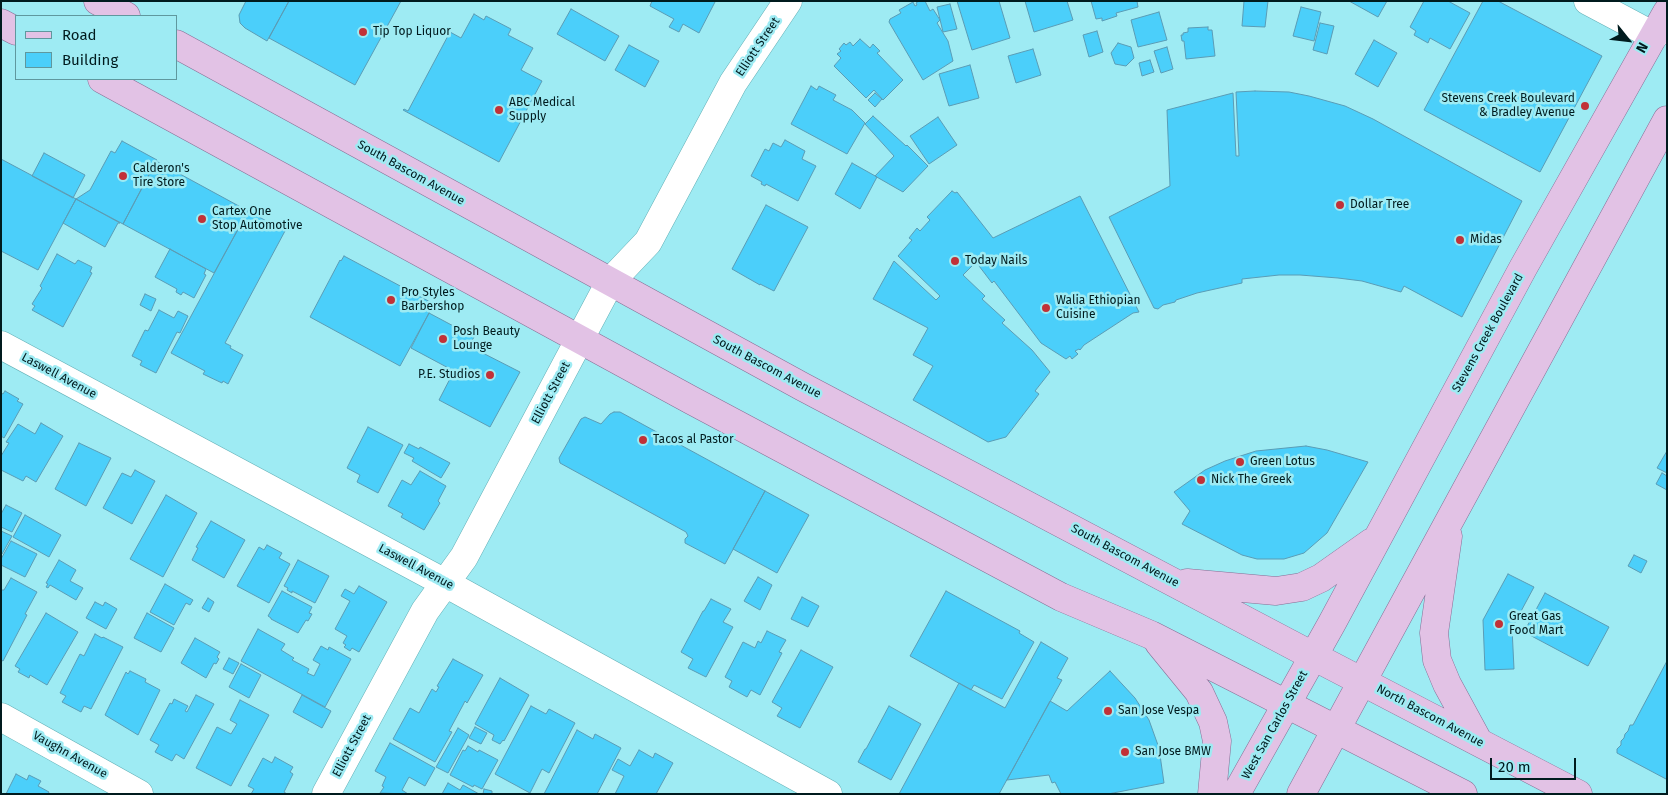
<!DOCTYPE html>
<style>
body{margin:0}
#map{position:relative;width:1668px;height:795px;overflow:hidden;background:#9eebf3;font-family:"Fira Sans",sans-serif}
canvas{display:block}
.frame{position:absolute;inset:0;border:2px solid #001b1e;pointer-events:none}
.legend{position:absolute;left:15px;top:15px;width:162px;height:65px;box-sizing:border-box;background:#9eebf3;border:1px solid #5f989e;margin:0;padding:6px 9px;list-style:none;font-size:15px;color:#001b1e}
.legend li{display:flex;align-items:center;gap:10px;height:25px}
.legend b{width:25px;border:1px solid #5f989e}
.north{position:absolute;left:1603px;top:15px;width:50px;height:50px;-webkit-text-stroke:4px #9eebf3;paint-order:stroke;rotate:119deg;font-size:14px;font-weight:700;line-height:20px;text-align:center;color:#001b1e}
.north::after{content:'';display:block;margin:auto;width:18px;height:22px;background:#001b1e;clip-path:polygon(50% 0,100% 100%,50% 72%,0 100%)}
.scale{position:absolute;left:1490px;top:758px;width:86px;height:22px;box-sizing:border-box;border:2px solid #001b1e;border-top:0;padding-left:6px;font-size:15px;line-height:18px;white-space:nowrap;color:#001b1e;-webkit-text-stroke:4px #9eebf3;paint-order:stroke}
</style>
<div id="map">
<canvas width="1668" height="795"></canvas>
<div class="frame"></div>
<ul class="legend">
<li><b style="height:6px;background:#e2c2e5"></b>Road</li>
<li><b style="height:14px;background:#4bcffa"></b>Building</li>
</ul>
<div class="north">N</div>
<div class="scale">20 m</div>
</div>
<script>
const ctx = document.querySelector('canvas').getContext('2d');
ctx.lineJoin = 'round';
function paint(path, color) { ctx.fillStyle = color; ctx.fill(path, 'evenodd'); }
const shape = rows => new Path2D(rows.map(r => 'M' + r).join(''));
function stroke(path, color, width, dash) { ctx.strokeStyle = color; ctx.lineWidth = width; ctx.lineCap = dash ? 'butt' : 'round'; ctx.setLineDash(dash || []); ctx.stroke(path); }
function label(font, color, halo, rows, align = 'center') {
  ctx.font = font + ' "Fira Sans",sans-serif'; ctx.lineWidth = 5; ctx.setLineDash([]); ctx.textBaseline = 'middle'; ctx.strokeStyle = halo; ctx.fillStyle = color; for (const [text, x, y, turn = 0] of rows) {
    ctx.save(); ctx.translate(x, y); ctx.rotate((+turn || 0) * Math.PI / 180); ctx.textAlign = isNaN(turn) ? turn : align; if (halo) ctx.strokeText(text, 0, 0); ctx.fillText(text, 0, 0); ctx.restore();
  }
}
const building = shape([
 [246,1,289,1,267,41,245,28,240,23,239,15,246,1],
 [289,1,401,1,355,85,269,38,289,1],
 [652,1,714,1,715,2,699,33,683,24,679,32,669,27,674,19,650,6,652,1],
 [919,1,925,1,930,11,933,9,940,20,937,23,948,41,953,61,923,80,889,22,890,19,901,13,899,10,913,2,915,6,917,5,916,3,919,1],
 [957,1,999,1,1010,38,972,50,957,1],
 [1025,1,1067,1,1073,20,1034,32,1025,1],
 [1091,1,1137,1,1138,7,1116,13,1117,16,1102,21,1102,18,1096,19,1091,1],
 [1244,1,1268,1,1265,27,1242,26,1244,1],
 [1349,1,1387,1,1378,17,1349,1],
 [1424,1,1448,1,1470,13,1450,49,1430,38,1428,43,1414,35,1416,31,1410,27,1424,1],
 [1483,1,1498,1,1602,56,1540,172,1424,110,1483,1],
 [950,4,957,29,943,32,937,7,950,4],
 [1301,7,1321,12,1314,41,1293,36,1301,7],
 [571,9,619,36,605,61,557,34,571,9],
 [1159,12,1167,40,1138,47,1131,20,1159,12],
 [474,14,484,20,486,16,511,29,508,35,533,48,521,70,542,81,499,162,403,110,404,109,408,111,450,32,461,38,474,14],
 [1320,23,1334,26,1327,54,1313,50,1320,23],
 [1208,27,1208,30,1212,30,1215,56,1186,59,1184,41,1182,41,1181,35,1183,35,1183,33,1188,32,1188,28,1208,27],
 [1097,31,1103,52,1089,57,1083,35,1097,31],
 [860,39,870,48,873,44,880,51,877,53,903,80,883,100,874,90,866,98,834,66,841,58,837,54,841,51,839,49,844,43,846,45,850,42,853,46,860,39],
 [1374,40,1397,53,1378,87,1355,74,1374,40],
 [1118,43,1131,47,1134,58,1126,66,1115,64,1111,53,1118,43],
 [629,45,659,61,645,87,615,70,629,45],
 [1167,47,1173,69,1161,73,1154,51,1167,47],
 [1033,49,1041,75,1016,83,1008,56,1033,49],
 [1150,60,1154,72,1142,76,1139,63,1150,60],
 [970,65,979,98,949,106,939,74,970,65],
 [811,86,817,90,819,86,836,95,833,100,852,110,865,123,847,154,791,124,811,86],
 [1255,91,1289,92,1309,96,1345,106,1373,119,1522,201,1462,317,1404,286,1401,292,1362,281,1338,278,1300,275,1279,275,1242,279,1242,283,1197,293,1176,300,1175,302,1163,305,1158,309,1154,308,1109,217,1170,186,1167,110,1233,93,1236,156,1239,156,1236,92,1255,91],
 [875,93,882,99,875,107,868,100,875,93],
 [873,116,906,146,907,145,928,166,903,192,875,176,894,156,865,124,873,116],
 [938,117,957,145,929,164,910,136,938,117],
 [785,140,805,151,802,159,816,166,798,201,766,184,765,186,761,184,762,182,751,176,765,149,769,151,773,143,781,147,785,140],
 [122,141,157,160,123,224,76,199,90,190,111,151,115,153,122,141],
 [44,153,85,175,73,198,32,176,44,153],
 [1,159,76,199,38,270,1,251,1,159],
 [156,161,248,211,214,273,123,224,156,161],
 [852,163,877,177,860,209,835,194,852,163],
 [952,191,955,193,957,192,993,238,1080,196,1139,312,1133,313,1084,345,1080,350,1079,349,1075,351,1078,354,1072,359,1070,356,1066,359,1041,343,994,281,992,283,976,262,963,275,985,296,982,299,1005,320,1002,323,1032,350,1050,372,1035,391,1039,394,1006,437,988,442,913,400,933,366,913,355,928,328,873,299,894,261,936,300,940,296,898,256,912,240,909,238,917,228,920,231,930,220,927,217,952,191],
 [76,199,120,223,118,223,105,247,63,223,76,199],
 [766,205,808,227,774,291,760,284,760,285,732,269,766,205],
 [248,211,285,231,225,343,231,346,230,348,243,355,228,384,223,381,222,383,203,374,205,371,171,353,248,211],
 [170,249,206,269,204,274,206,275,194,298,183,292,181,295,176,292,177,289,155,277,170,249],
 [57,254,75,264,78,260,92,267,90,272,92,273,63,327,32,310,35,306,32,304,42,288,40,286,57,254],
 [344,256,434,304,400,366,310,317,340,260,341,261,344,256],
 [145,294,156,299,151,311,140,305,145,294],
 [159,310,174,318,178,311,188,316,180,333,177,332,156,373,140,365,142,361,132,356,145,330,148,331,159,310],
 [429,313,474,337,469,346,520,372,490,427,439,400,454,371,411,348,429,313],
 [5,391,19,399,17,401,23,404,4,438,1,436,1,393,3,394,5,391],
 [614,412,620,412,765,491,725,564,685,543,685,539,688,536,686,532,560,463,559,458,581,419,585,417,601,424,610,414,614,412],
 [41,423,63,436,36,482,26,476,23,481,1,470,1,456,9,443,6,442,18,424,35,434,41,423],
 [368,427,403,445,378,493,357,482,360,475,347,468,368,427],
 [79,443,111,458,86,506,55,489,79,443],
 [409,444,419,449,420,447,450,463,441,478,412,461,414,458,404,453,409,444],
 [1306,446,1327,450,1368,462,1327,533,1304,553,1284,559,1257,559,1242,555,1182,524,1190,511,1174,492,1205,470,1225,461,1256,451,1306,446],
 [1667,451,1667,473,1657,468,1667,451],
 [135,470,155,481,132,524,103,508,122,473,131,477,135,470],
 [420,471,446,486,438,501,440,503,424,530,401,517,403,514,388,506,402,480,411,485,420,471],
 [1662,473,1667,476,1667,490,1656,484,1662,473],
 [765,491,809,515,777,573,733,549,765,491],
 [166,495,197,513,163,577,130,559,166,495],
 [6,505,22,513,12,532,1,527,1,514,6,505],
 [25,515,61,535,49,557,13,537,25,515],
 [211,521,245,540,224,578,192,560,198,548,196,547,211,521],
 [1,531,12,536,2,554,1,553,1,531],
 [11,541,37,554,25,577,1,565,1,559,11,541],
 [267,545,282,553,279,558,290,564,269,603,237,586,259,547,264,550,267,545],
 [1634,555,1647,561,1641,573,1628,566,1634,555],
 [59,560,76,570,70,581,83,588,76,600,50,585,48,588,46,587,48,584,46,583,59,560],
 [298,560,329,576,315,603,292,591,292,593,287,590,288,588,284,586,298,560],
 [1508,574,1534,587,1512,628,1514,669,1485,670,1483,620,1508,574],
 [758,577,772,585,760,610,744,601,758,577],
 [11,578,37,592,25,614,27,615,3,661,1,660,1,590,4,590,11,578],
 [165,584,193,600,190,605,186,603,174,625,150,612,165,584],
 [359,586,387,602,359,652,352,648,350,651,344,647,346,645,343,643,347,636,335,629,350,601,341,596,345,589,354,594,359,586],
 [282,591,312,607,309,613,312,614,308,621,306,620,298,633,271,619,271,618,268,616,282,591],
 [946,591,1020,631,1019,633,1034,642,1002,699,974,685,971,690,910,656,946,591],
 [1545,593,1609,627,1588,666,1524,632,1545,593],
 [802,597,819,606,808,627,791,619,802,597],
 [208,598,214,602,209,612,202,608,208,598],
 [711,599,731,609,723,622,733,627,706,677,688,668,693,659,681,652,703,611,704,611,711,599],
 [95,602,103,606,105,602,117,609,106,629,86,618,95,602],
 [46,613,78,632,47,685,30,675,29,678,18,672,20,669,15,666,46,613],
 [147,613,174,628,161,652,134,638,147,613],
 [258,629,285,644,281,650,294,658,292,660,309,669,307,673,314,676,320,664,313,660,321,646,328,650,329,647,351,659,325,707,241,661,258,629],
 [767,631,786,640,779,652,782,653,760,695,751,690,747,697,729,687,732,681,725,677,743,642,755,648,758,641,761,643,767,631],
 [95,634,102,638,103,637,123,647,91,709,84,706,81,712,62,702,66,696,60,693,80,654,84,656,95,634],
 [195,638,220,652,217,657,219,659,216,664,214,663,206,678,181,663,195,638],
 [1041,642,1068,658,1057,678,1062,680,999,794,899,794,959,683,1005,708,1041,642],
 [801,650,833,667,800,728,777,716,782,708,772,702,801,650],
 [229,658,239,663,233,674,223,669,229,658],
 [453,659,483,675,467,703,465,701,463,705,449,731,452,732,435,762,393,739,410,708,419,713,432,689,436,692,439,687,437,686,453,659],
 [1667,661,1667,777,1666,779,1617,753,1617,749,1621,745,1621,741,1624,738,1625,734,1628,731,1630,725,1633,725,1667,661],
 [241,664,261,675,249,698,229,687,241,664],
 [130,671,146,679,145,682,160,690,138,735,105,715,126,672,128,674,130,671],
 [1110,671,1135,698,1149,720,1159,748,1164,783,1108,794,1061,794,1055,782,1052,783,1049,775,1007,780,1050,701,1067,711,1110,671],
 [500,678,529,695,504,741,503,740,500,744,492,740,494,735,475,724,500,678],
 [196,695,214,704,184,759,176,754,172,761,155,752,159,745,150,740,170,703,172,704,174,699,188,706,185,711,187,712,196,695],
 [302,695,331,711,322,728,293,712,302,695],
 [240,700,269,715,231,786,196,768,217,727,231,734,237,724,230,720,240,700],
 [531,706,546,714,549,709,575,723,549,773,542,769,530,793,495,774,531,706],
 [889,706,921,724,891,780,858,762,865,749,866,749,889,706],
 [475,727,487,733,481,744,469,738,475,727],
 [458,728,469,735,448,773,436,767,458,728],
 [577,730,593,739,595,734,621,748,597,794,544,794,577,730],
 [390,743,435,768,425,786,409,777,402,790,408,794,380,793,384,787,382,786,386,777,375,771,390,743],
 [468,746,478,752,479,750,498,760,482,789,474,785,473,787,450,775,463,750,465,751,468,746],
 [639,750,653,758,655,753,673,763,656,794,615,794,624,776,612,770,618,759,630,766,639,750],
 [275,757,293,767,290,772,293,774,284,792,287,794,251,794,254,789,248,786,263,758,272,763,275,757],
 [16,774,27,780,29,775,41,781,38,786,49,792,48,794,6,794,16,774],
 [448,783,460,790,463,785,479,794,442,794,448,783],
 [484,789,492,791,492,794,483,794,484,789]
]);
const minor = shape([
 [1588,1,1654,36],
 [1,345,445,583,828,794],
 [1,717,139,794],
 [326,794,425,611,464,557,610,282,648,242,733,83,788,1]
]);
const major = shape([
 [98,1,126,16],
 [1,23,16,31],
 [176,44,803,387,1313,656,1578,794],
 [102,79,691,400,1061,597,1151,635,1463,794],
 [1448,536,1434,633,1437,660,1447,684,1478,741],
 [1187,583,1276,591,1302,587,1321,578,1372,542],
 [1159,643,1199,692,1213,722,1217,741,1212,794],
 [1236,794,1332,623,1523,268,1667,12],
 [1301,794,1667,120]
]);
const markers = [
 [363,32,5,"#c13137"],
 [1585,106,5,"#c13137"],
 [499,110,5,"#c13137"],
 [123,176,5,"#c13137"],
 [1340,205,5,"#c13137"],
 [202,219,5,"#c13137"],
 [1460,240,5,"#c13137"],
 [955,261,5,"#c13137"],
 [391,300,5,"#c13137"],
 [1046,308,5,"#c13137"],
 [443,339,5,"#c13137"],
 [490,375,5,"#c13137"],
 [643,440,5,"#c13137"],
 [1240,462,5,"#c13137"],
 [1201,480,5,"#c13137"],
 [1499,624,5,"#c13137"],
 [1108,711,5,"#c13137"],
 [1125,752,5,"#c13137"]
];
const poiNames = [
 ["Tip Top Liquor",373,32],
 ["Stevens Creek Boulevard",1575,99,"right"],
 ["& Bradley Avenue",1575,113,"right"],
 ["ABC Medical",509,103],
 ["Supply",509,117],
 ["Calderon's",133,169],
 ["Tire Store",133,183],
 ["Dollar Tree",1350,205],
 ["Cartex One",212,212],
 ["Stop Automotive",212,226],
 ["Midas",1470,240],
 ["Today Nails",965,261],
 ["Pro Styles",401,293],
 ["Barbershop",401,307],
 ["Walia Ethiopian",1056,301],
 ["Cuisine",1056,315],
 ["Posh Beauty",453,332],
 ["Lounge",453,346],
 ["P.E. Studios",480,375,"right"],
 ["Tacos al Pastor",653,440],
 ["Green Lotus",1250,462],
 ["Nick The Greek",1211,480],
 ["Great Gas",1509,617],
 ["Food Mart",1509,631],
 ["San Jose Vespa",1118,711],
 ["San Jose BMW",1135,752]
];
const streetNames = [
 ["Elliott Street",758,47,-56],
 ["South Bascom Avenue",411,173,29],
 ["Stevens Creek Boulevard",1488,333,-61],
 ["South Bascom Avenue",767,367,28],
 ["Laswell Avenue",59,376,28],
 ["Elliott Street",551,393,-62],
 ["South Bascom Avenue",1125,556,28],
 ["Laswell Avenue",416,567,28],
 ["North Bascom Avenue",1430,716,28],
 ["West San Carlos Street",1275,725,-61],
 ["Elliott Street",352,746,-62],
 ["Vaughn Avenue",70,755,29]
];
paint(building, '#4bcffa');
stroke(building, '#5a9cb5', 1);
stroke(minor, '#62afb6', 29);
stroke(major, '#866d94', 29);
stroke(minor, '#fff', 28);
stroke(major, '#e2c2e5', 28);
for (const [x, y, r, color] of markers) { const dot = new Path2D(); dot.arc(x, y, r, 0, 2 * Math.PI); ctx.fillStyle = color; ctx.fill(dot); stroke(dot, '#9eebf3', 2); }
label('12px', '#001b1e', '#9eebf3', poiNames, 'left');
label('12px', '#001b1e', '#9eebf3', streetNames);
</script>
